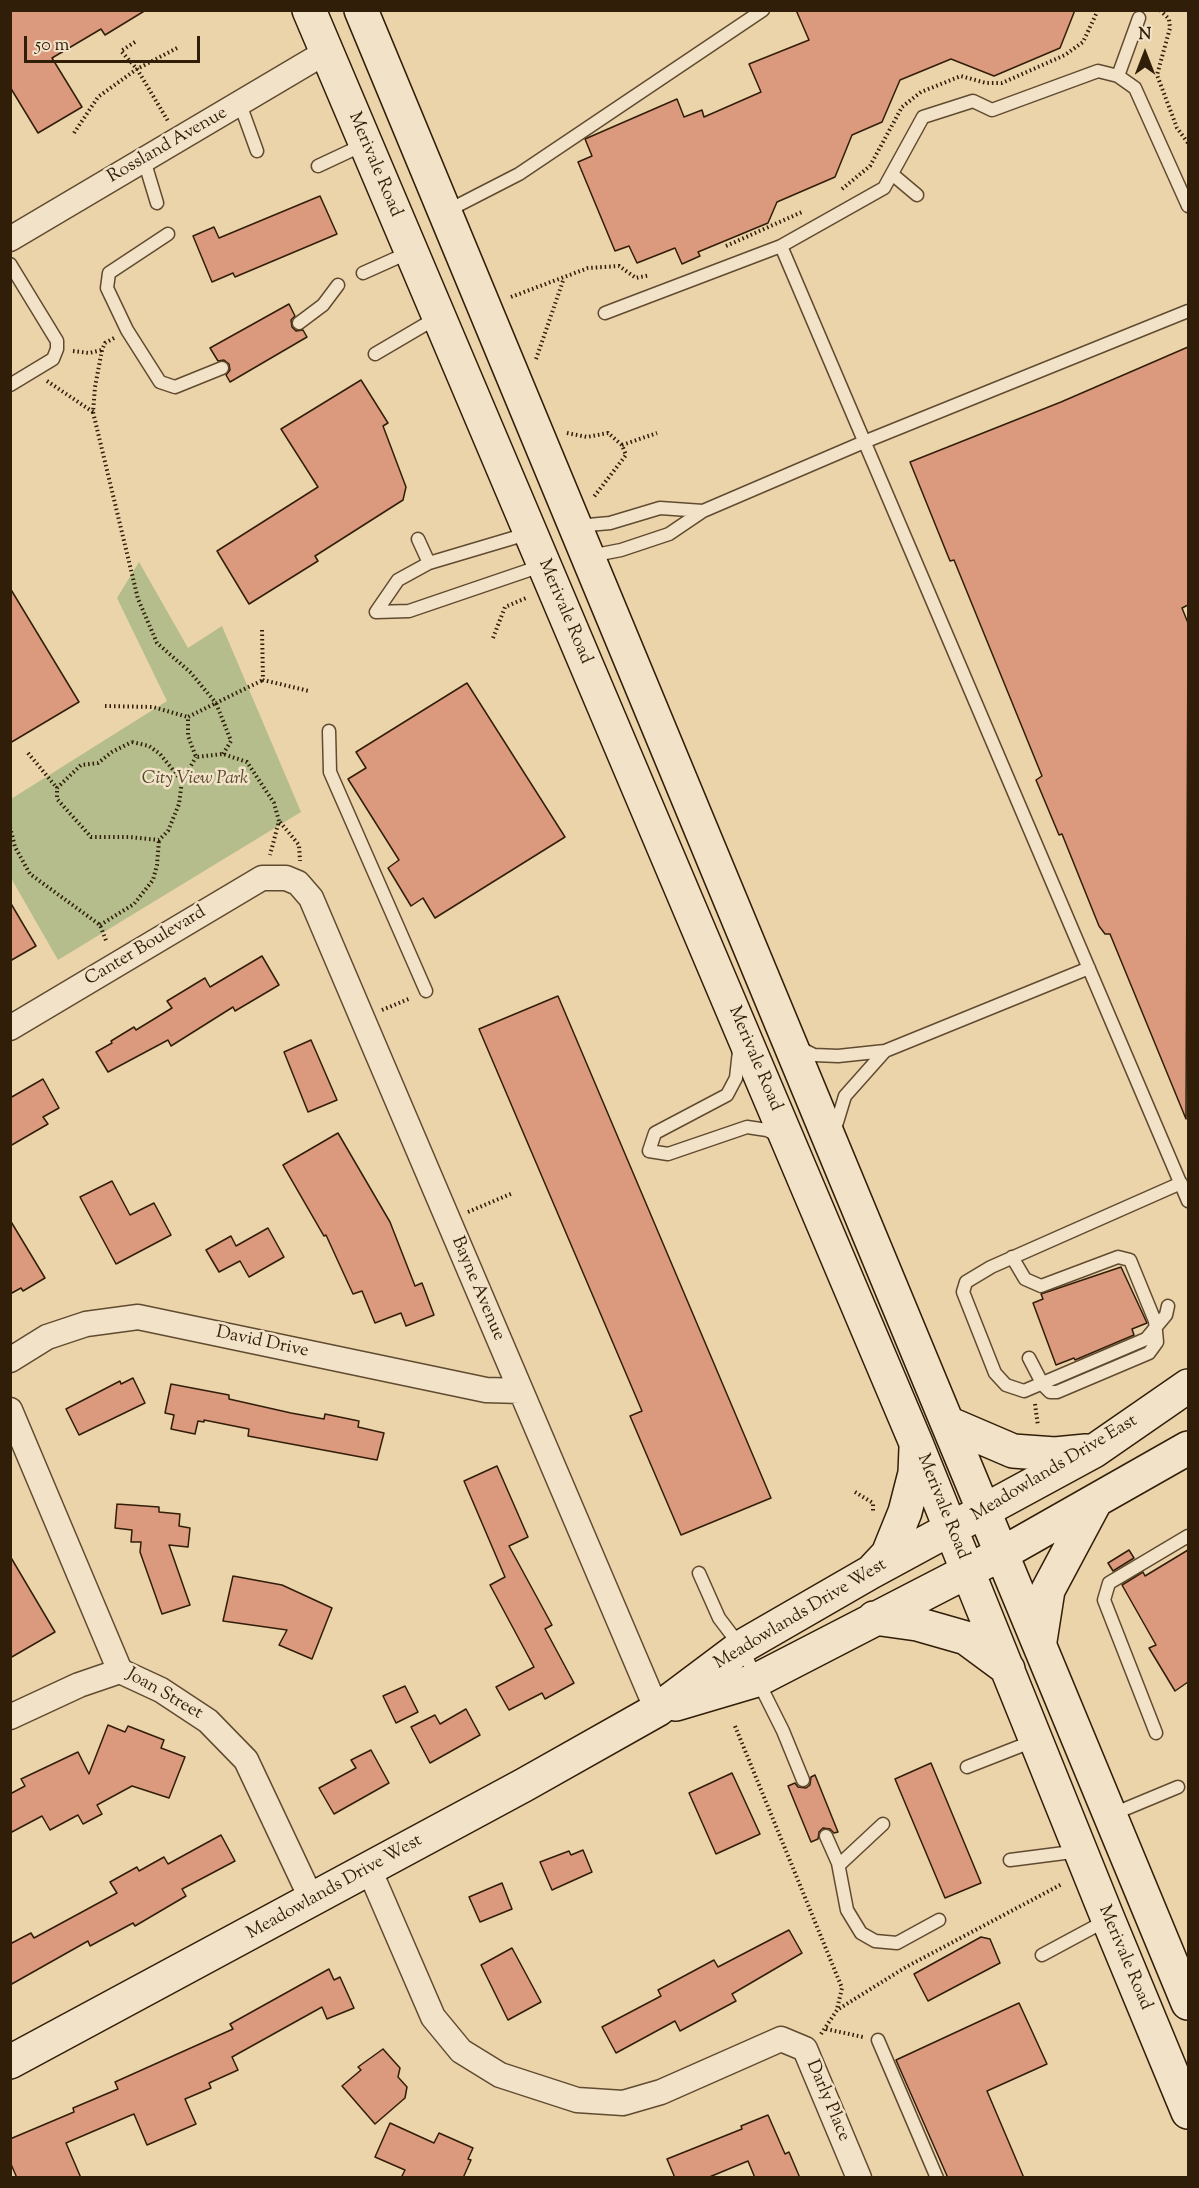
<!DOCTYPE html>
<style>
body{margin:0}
#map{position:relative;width:1199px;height:2188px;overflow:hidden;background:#ebd3aa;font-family:"Sorts Mill Goudy",serif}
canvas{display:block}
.frame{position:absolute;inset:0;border:12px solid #311e08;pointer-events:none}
.north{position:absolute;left:1115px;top:24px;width:60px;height:60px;-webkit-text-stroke:4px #f2e2c8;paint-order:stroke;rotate:0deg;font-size:16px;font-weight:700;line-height:24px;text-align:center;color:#311e08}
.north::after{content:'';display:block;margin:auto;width:21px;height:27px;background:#311e08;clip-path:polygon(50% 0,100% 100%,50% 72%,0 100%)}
.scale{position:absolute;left:24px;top:36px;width:176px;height:27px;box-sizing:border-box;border:3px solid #311e08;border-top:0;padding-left:8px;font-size:18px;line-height:21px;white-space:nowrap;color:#311e08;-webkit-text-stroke:4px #f2e2c8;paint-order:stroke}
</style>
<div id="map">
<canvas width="1199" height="2188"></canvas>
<div class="frame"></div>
<div class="north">N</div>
<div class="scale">50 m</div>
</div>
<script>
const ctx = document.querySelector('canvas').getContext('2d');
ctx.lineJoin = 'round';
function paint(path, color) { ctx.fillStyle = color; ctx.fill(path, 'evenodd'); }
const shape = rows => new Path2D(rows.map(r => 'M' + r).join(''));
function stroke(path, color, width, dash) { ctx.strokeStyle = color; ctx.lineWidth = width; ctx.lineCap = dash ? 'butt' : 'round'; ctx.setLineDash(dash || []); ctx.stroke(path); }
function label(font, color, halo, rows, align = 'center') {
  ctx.font = font + ' "Sorts Mill Goudy",serif'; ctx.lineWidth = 5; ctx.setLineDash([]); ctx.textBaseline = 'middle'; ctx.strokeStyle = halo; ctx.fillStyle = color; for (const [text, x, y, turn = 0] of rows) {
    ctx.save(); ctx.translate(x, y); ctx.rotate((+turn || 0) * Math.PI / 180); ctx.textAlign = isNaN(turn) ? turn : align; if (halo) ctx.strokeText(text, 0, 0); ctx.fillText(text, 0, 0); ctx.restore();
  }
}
const green = shape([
 [139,562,188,648,222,626,301,812,58,960,11,878,11,799,167,701,117,598]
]);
const building = shape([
 [10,10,146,10,105,35,101,29,52,58,82,107,38,133,10,87,10,10],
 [796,10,1075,10,1060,48,994,76,951,59,900,80,882,122,852,135,835,177,777,202,768,223,698,252,700,256,682,264,675,248,637,263,629,246,615,251,578,162,592,156,585,139,677,99,684,117,702,110,704,117,761,92,749,64,809,40,796,10],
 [320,196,337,234,235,277,233,273,212,282,193,236,214,227,219,238,320,196],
 [289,304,295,316,291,320,292,327,296,331,303,330,307,337,230,382,226,375,230,370,229,364,224,360,218,361,210,348,289,304],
 [1188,347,1188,605,1182,608,1188,623,1186,1119,1110,934,1105,934,1099,926,1062,834,1059,835,1036,780,1042,776,954,560,950,561,910,462,1061,402,1188,347],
 [361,380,388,423,383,426,406,487,403,500,315,556,318,561,249,604,217,551,318,487,281,429,361,380],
 [10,588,79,702,10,743,10,588],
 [467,683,565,837,435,918,423,898,411,906,388,868,399,860,348,779,366,768,356,752,467,683],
 [10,902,36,946,10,961,10,902],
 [262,956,279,985,235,1011,233,1007,171,1046,168,1040,108,1072,96,1052,112,1043,111,1041,134,1027,136,1030,172,1008,167,1001,205,978,210,987,262,956],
 [558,996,771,1498,681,1535,630,1416,642,1411,479,1029,558,996],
 [311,1040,337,1100,308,1112,284,1052,311,1040],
 [43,1079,59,1108,43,1117,48,1124,10,1146,10,1098,43,1079],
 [338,1133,390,1222,415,1286,422,1283,434,1315,406,1326,401,1313,375,1323,362,1291,353,1294,326,1235,324,1236,283,1165,338,1133],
 [112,1181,130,1215,154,1203,171,1235,116,1264,80,1197,112,1181],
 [10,1220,45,1278,23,1291,21,1288,10,1294,10,1220],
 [268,1228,284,1257,249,1277,240,1261,219,1272,206,1250,231,1236,236,1246,268,1228],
 [1121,1267,1147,1323,1132,1329,1134,1335,1075,1360,1074,1358,1056,1365,1033,1303,1043,1299,1041,1294,1121,1267],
 [133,1378,145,1403,79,1435,66,1409,120,1381,121,1384,133,1378],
 [171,1384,229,1395,229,1399,291,1413,324,1419,325,1414,359,1421,358,1427,384,1433,377,1460,248,1436,249,1429,204,1420,204,1422,198,1421,195,1434,171,1429,174,1415,165,1413,171,1384],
 [497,1466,528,1537,509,1546,552,1625,545,1629,574,1683,545,1699,542,1693,509,1710,496,1687,534,1667,490,1585,505,1577,464,1481,497,1466],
 [117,1504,159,1507,159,1512,180,1514,179,1526,190,1528,188,1547,169,1545,190,1605,162,1614,140,1552,141,1542,131,1542,132,1530,115,1528,117,1504],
 [1129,1550,1134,1558,1113,1571,1108,1563,1129,1550],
 [1188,1550,1188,1682,1175,1691,1149,1648,1156,1645,1122,1585,1143,1572,1145,1576,1188,1550],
 [10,1556,55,1632,10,1658,10,1556],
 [233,1576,282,1585,332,1608,312,1659,279,1645,287,1630,223,1621,233,1576],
 [405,1686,418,1712,396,1723,383,1696,405,1686],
 [466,1709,480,1735,430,1763,411,1727,435,1715,440,1724,466,1709],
 [108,1725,125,1732,128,1726,164,1740,161,1748,185,1757,169,1798,132,1786,97,1805,102,1814,83,1824,78,1815,50,1830,42,1816,10,1833,10,1794,25,1786,21,1779,78,1752,89,1774,108,1725],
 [371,1750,389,1783,334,1814,319,1788,356,1768,351,1760,371,1750],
 [931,1763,981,1883,945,1898,895,1779,931,1763],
 [732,1773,760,1834,716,1854,689,1793,732,1773],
 [815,1775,838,1832,834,1833,830,1829,823,1828,819,1832,818,1839,811,1842,788,1786,795,1783,798,1787,806,1788,810,1785,811,1777,815,1775],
 [221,1835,235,1861,182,1889,186,1896,135,1926,133,1923,90,1946,88,1941,10,1985,10,1944,31,1933,34,1938,117,1893,110,1882,137,1867,139,1871,164,1857,168,1864,221,1835],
 [583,1850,592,1872,552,1890,540,1862,569,1851,571,1855,583,1850],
 [502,1883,512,1909,480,1922,469,1897,502,1883],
 [789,1930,802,1953,732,1994,736,2001,680,2031,675,2021,616,2053,602,2027,661,1996,658,1990,714,1960,718,1967,789,1930],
 [981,1937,990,1939,1000,1963,928,2001,914,1974,981,1937],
 [512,1948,541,2002,508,2020,481,1965,512,1948],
 [329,1969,334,1980,340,1977,354,2008,327,2019,322,2007,232,2057,238,2070,209,2083,211,2088,185,2099,196,2124,147,2145,134,2114,129,2116,66,2143,81,2178,17,2178,10,2162,10,2139,74,2112,73,2108,118,2089,115,2082,233,2029,230,2024,329,1969],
 [1019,2003,1047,2064,987,2091,1024,2178,948,2178,896,2060,1019,2003],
 [383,2049,400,2068,398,2077,407,2087,405,2098,375,2124,342,2086,361,2070,358,2067,383,2049],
 [768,2115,785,2154,789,2152,800,2178,755,2178,748,2161,707,2178,675,2178,667,2159,742,2129,741,2126,768,2115],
 [390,2123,434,2143,439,2133,473,2148,468,2159,471,2160,463,2178,401,2178,405,2170,375,2157,390,2123]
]);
const path = shape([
 [1160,10,1169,19,1170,28,1157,75,1177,128,1188,143],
 [135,42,121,51,137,69,168,121],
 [74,133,98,97,137,69,177,48],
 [842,189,870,166,902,107,921,92,961,76,986,83,1002,83,1065,55,1083,42,1098,10],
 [726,246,802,212],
 [511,297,588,268,619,266,636,278,650,275],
 [114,338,105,343,102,350,95,387,93,412,138,599,157,643,190,672,216,703,263,680],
 [73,351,89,353,102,350],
 [536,359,564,278],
 [47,381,93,412],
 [567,433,587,437,608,433,622,445,626,455,593,498],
 [622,445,657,433],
 [262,630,263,680,309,691],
 [493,638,505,607,526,598],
 [105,706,153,707,188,717],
 [132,742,149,746,160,754,182,781,179,804,168,831,159,840,129,837,91,837,57,799,57,788,81,765,98,763,112,752,132,742],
 [28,753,57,788],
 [223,754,231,741,216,703,188,717,188,736,196,757,223,754,247,762,274,803,279,821,270,855],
 [182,781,196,757],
 [280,822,299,845,300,861],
 [10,827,15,847,30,874,100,925,107,943],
 [100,925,134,904,153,880,157,865,159,840],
 [382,1010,411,998],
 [468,1212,513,1193],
 [1035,1404,1038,1426],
 [855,1492,873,1503,873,1513],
 [735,1726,842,1988,837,2009],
 [826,2029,863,2037],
 [821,2034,837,2010,906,1967,1062,1884]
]);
const service = shape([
 [1118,76,1139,18],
 [240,104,257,151],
 [144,160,157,203],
 [318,166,365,144],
 [892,174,917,195],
 [445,212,519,174,763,10],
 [168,234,109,273,107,288,127,330,160,382,175,387,222,368],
 [781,246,1188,1201],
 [10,264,57,341,57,349,53,359,10,385],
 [363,273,410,252],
 [605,313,781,246,884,188,923,117,973,101,992,110,1098,71,1118,76,1135,88,1188,206],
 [299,323,323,305,338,285],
 [375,354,438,317],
 [577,526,610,523,660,508,703,511],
 [418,539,429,563],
 [590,556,621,550,669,534,703,511,864,442,1188,311],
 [376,612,398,580,429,563,530,533],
 [376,612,409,611,544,565],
 [329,731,330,772,426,991],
 [798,1047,814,1055,838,1056,885,1051,1089,968],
 [739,1051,736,1078,727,1095,655,1133,649,1151,668,1154,747,1127,767,1130,780,1137],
 [834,1132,845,1096,885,1051],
 [1012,1257,1025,1279,1041,1286,1118,1257,1130,1260,1155,1321,1157,1342,1149,1353,1057,1392,1050,1392,1043,1385,1029,1358],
 [1168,1306,1166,1315,1146,1339,1024,1391,1006,1385,995,1373,963,1292,966,1282,991,1267,1181,1183],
 [699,1573,719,1618,741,1647,783,1731,803,1780],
 [1156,1733,1104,1600,1109,1583,1188,1536],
 [967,1767,1036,1740],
 [1113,1814,1178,1787],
 [826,1836,838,1863,847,1910,861,1933,875,1941,897,1943,939,1920],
 [1010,1860,1080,1851],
 [839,1865,883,1824],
 [1042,1955,1107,1920],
 [878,2040,937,2178]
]);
const minor = shape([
 [10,239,326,52],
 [10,1028,262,878,286,878,298,883,311,898,657,1710],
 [10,1360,47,1337,86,1324,138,1317,486,1390,521,1391],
 [10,1410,120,1671,161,1690,208,1721,246,1760,312,1900],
 [10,1717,79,1685,120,1671],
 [369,1869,433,2017,461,2051,500,2075,577,2100,623,2103,661,2092,781,2039,805,2049,859,2178]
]);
const secondary = shape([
 [309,10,916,1443,1108,1919,1188,2112],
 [361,10,1188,2003],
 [950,1424,1013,1451,1055,1454,1086,1451],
 [874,1569,888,1554,905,1512,915,1473,916,1448],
 [874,1618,917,1624,966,1638,1008,1669],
 [1040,1641,1048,1590,1095,1502],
 [676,1704,757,1680,1003,1553,1188,1448],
 [10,2062,524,1785,657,1710,741,1647,871,1572,1094,1451,1188,1386]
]);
const streetNames = [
 ["Rossland Avenue",168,146,-30],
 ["Merivale Road",374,165,67],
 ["Merivale Road",564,612,67],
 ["Canter Boulevard",146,947,-31],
 ["Merivale Road",754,1059,67],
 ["Bayne Avenue",477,1289,67],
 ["David Drive",262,1343,12],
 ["Meadowlands Drive East",1055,1469,-31],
 ["Merivale Road",942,1507,68],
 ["Meadowlands Drive West",801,1615,-31],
 ["Joan Street",164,1695,30],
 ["Meadowlands Drive West",335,1888,-29],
 ["Merivale Road",1124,1958,67],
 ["Darly Place",827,2101,67]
];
const parkNames = [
 ["City View Park",195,780]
];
paint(green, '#b4bd8b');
paint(building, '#db997d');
stroke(building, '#311e08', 1.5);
stroke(service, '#604b30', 15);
stroke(minor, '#604b30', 27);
stroke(secondary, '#311e08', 36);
stroke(path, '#311e08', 4, [1.5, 3]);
stroke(service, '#f2e2c8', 12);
stroke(minor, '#f2e2c8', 24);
stroke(secondary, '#f2e2c8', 33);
label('18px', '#311e08', '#f2e2c8', streetNames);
label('italic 18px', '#524629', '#f2e2c8', parkNames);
</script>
